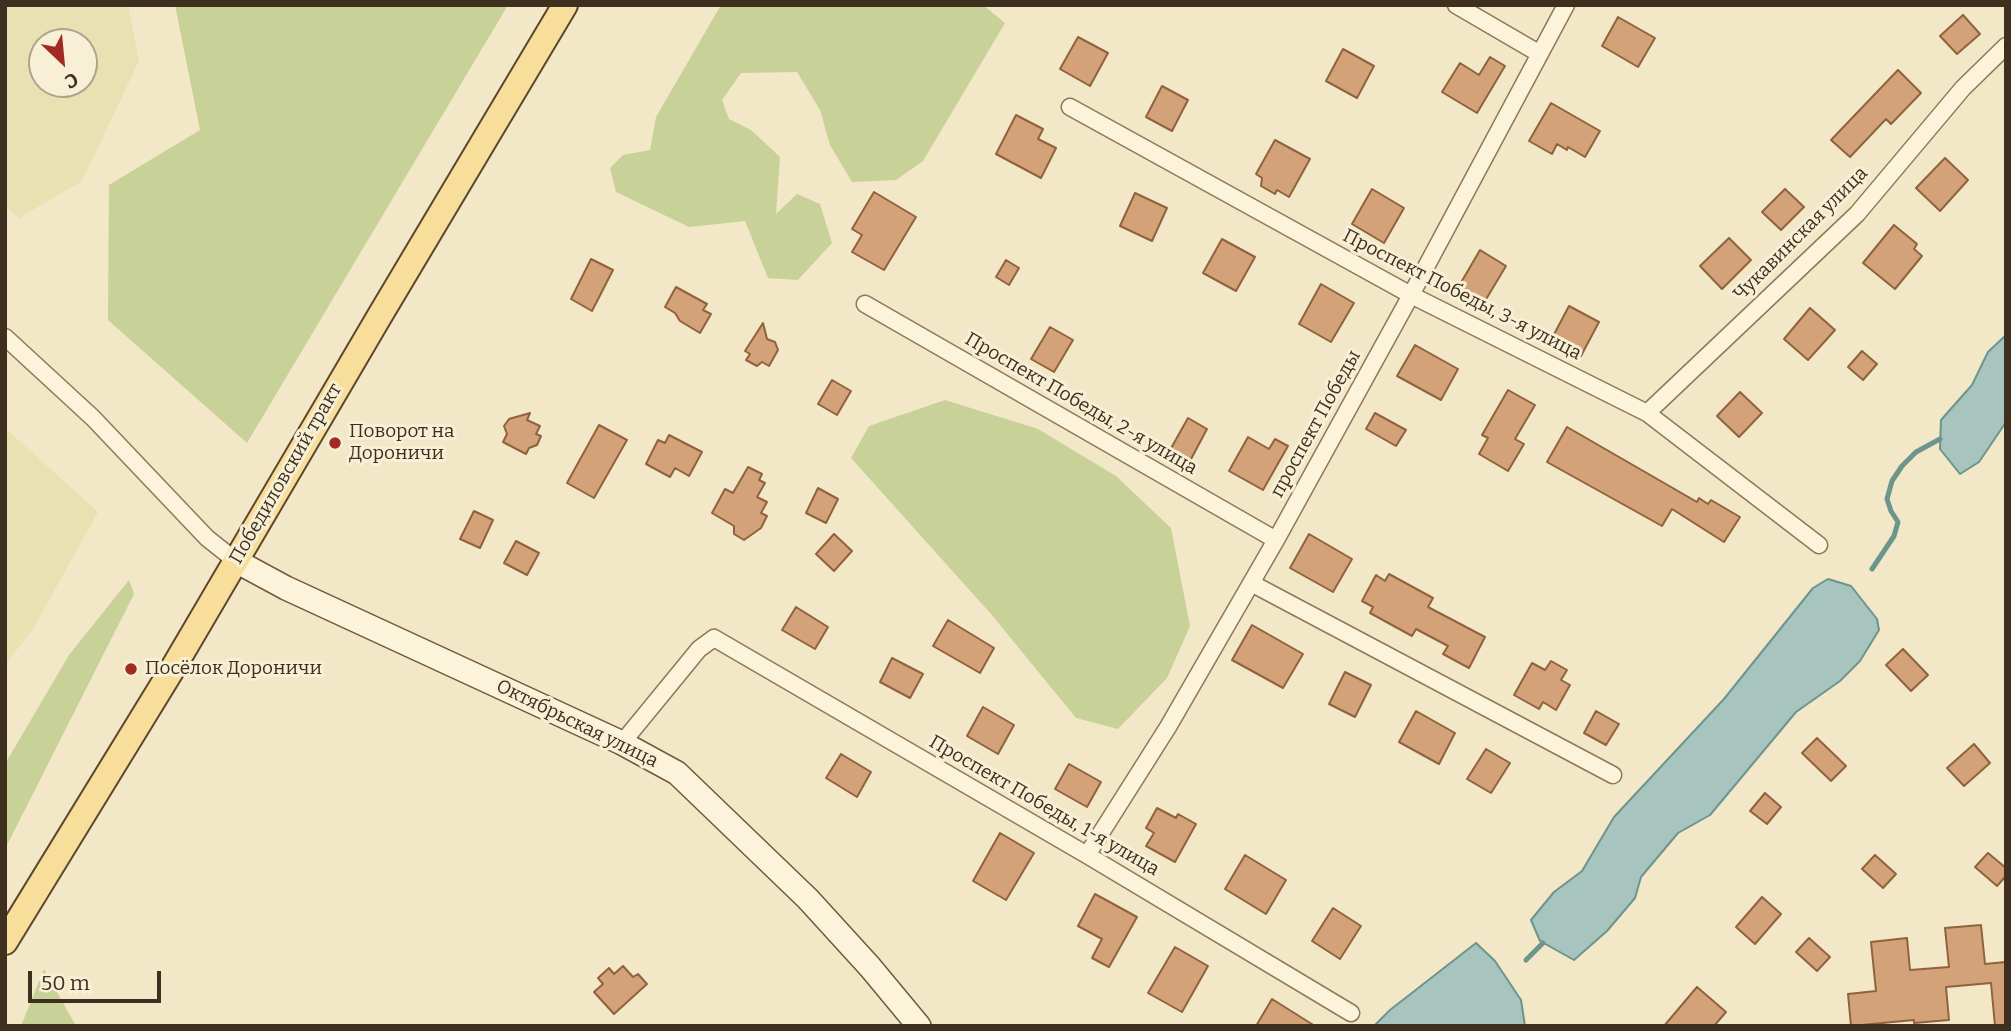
<!DOCTYPE html>
<meta charset="utf-8">
<style>
body{margin:0}
#map{position:relative;width:2011px;height:1031px;overflow:hidden;background:#f2e7c6;font-family:Bitter,serif}
canvas{display:block}
.frame{position:absolute;inset:0;border:7px solid #3e2f1e;pointer-events:none}
.north{position:absolute;left:28px;top:28px;width:70px;height:70px;box-sizing:border-box;background:#f8f0d6;border:2px solid #aea38c;border-radius:50%;rotate:154deg;font-size:19px;font-weight:700;line-height:28px;text-align:center;color:#3e2f1e}
.north::after{content:'';display:block;margin:auto;width:24px;height:32px;background:#a32924;clip-path:polygon(50% 0,100% 100%,50% 72%,0 100%)}
.scale{position:absolute;left:28px;top:971px;width:133px;height:32px;box-sizing:border-box;border:4px solid #3e2f1e;border-top:0;padding-left:9px;font-size:21px;line-height:24px;white-space:nowrap;color:#3e2f1e;-webkit-text-stroke:5px #f8f0d6;paint-order:stroke}
</style>
<div id="map">
<canvas width="2011" height="1031"></canvas>
<div class="frame"></div>
<div class="north">С</div>
<div class="scale">50 m</div>
</div>
<script>
const ctx = document.querySelector('canvas').getContext('2d');
ctx.lineJoin = 'round';
function paint(path, color) { ctx.fillStyle = color; ctx.fill(path, 'evenodd'); }
const shape = rows => new Path2D(rows.map(r => 'M' + r).join(''));
function stroke(path, color, width, dash) { ctx.strokeStyle = color; ctx.lineWidth = width; ctx.lineCap = dash ? 'butt' : 'round'; ctx.setLineDash(dash || []); ctx.stroke(path); }
function label(font, color, halo, rows, align = 'center') {
  ctx.font = font + ' Bitter,serif'; ctx.lineWidth = 6; ctx.setLineDash([]); ctx.textBaseline = 'middle'; ctx.strokeStyle = halo; ctx.fillStyle = color; for (const [text, x, y, turn = 0] of rows) {
    ctx.save(); ctx.translate(x, y); ctx.rotate((+turn || 0) * Math.PI / 180); ctx.textAlign = isNaN(turn) ? turn : align; if (halo) ctx.strokeText(text, 0, 0); ctx.fillText(text, 0, 0); ctx.restore();
  }
}
const farmland = shape([
 [5,5,128,5,139,61,82,181,19,218,5,206],
 [42,42,84,42,84,84,42,84],
 [5,428,98,512,33,629,5,665]
]);
const green = shape([
 [175,5,508,5,247,443,108,320,109,185,200,130],
 [721,5,983,5,1005,23,923,161,896,180,852,182,830,145,820,110,797,72,741,73,722,100,729,119,751,130,780,157,776,214,797,194,820,204,832,243,798,280,768,278,745,221,689,227,616,192,610,168,623,155,650,150,656,117],
 [945,400,1038,429,1116,476,1171,528,1190,626,1167,678,1118,729,1076,718,991,614,851,458,869,426],
 [129,580,134,594,5,849,5,764,69,655],
 [44,969,76,1026,21,1026]
]);
const water = shape([
 [2006,335,2006,422,1979,462,1960,474,1940,449,1941,420,1972,385,1988,352,2006,335],
 [1828,579,1851,586,1877,619,1879,630,1860,661,1840,681,1796,712,1710,815,1678,833,1641,877,1635,898,1607,931,1574,960,1540,941,1531,920,1554,892,1582,871,1614,817,1724,699,1813,588,1828,579],
 [1476,943,1495,961,1521,1000,1525,1026,1374,1026,1390,1010,1476,943]
]);
const stream = shape([
 [1872,569,1894,536,1898,522,1891,511,1887,499,1892,481,1902,466,1916,452,1940,439],
 [1526,960,1543,943]
]);
const building = shape([
 [1963,15,1980,34,1957,54,1940,36,1963,15],
 [1618,17,1655,38,1638,67,1602,46,1618,17],
 [1078,37,1108,53,1090,86,1060,69,1078,37],
 [1343,49,1374,66,1357,98,1326,81,1343,49],
 [1490,57,1505,66,1477,113,1442,92,1460,63,1479,75,1490,57],
 [1898,70,1921,93,1891,124,1886,119,1850,157,1831,140,1898,70],
 [1162,86,1188,100,1172,131,1146,117,1162,86],
 [1551,103,1600,131,1585,157,1568,147,1567,150,1557,144,1552,154,1529,141,1551,103],
 [1016,115,1043,129,1038,139,1056,148,1041,178,996,154,1016,115],
 [1275,140,1310,159,1289,197,1277,190,1275,194,1261,186,1262,178,1256,174,1275,140],
 [1945,158,1968,180,1940,211,1916,188,1945,158],
 [1372,189,1404,208,1384,243,1352,224,1372,189],
 [1785,189,1804,207,1781,230,1762,212,1785,189],
 [874,192,916,217,884,270,852,252,862,235,852,229,874,192],
 [1135,193,1167,208,1152,241,1120,226,1135,193],
 [1894,225,1917,244,1914,249,1922,256,1895,289,1863,263,1894,225],
 [1729,238,1751,260,1722,289,1700,266,1729,238],
 [1222,239,1255,257,1236,291,1203,273,1222,239],
 [1480,250,1506,266,1485,301,1459,286,1480,250],
 [591,259,613,270,592,311,571,299,591,259],
 [1006,260,1019,268,1009,285,996,277,1006,260],
 [1321,284,1354,303,1331,342,1299,324,1321,284],
 [676,287,707,304,703,310,711,314,700,333,680,321,675,313,665,307,676,287],
 [1569,306,1599,322,1581,356,1551,340,1569,306],
 [1810,308,1835,330,1808,360,1784,339,1810,308],
 [763,323,767,339,775,342,778,350,769,366,762,362,757,366,746,360,750,354,745,351,763,323],
 [1050,327,1073,340,1054,372,1031,359,1050,327],
 [1415,345,1458,369,1441,400,1397,376,1415,345],
 [1862,351,1877,364,1863,380,1848,367,1862,351],
 [832,380,851,391,837,415,818,404,832,380],
 [1508,390,1535,405,1515,439,1524,444,1508,471,1479,454,1488,438,1482,435,1508,390],
 [1740,392,1762,413,1739,437,1717,416,1740,392],
 [530,413,527,420,540,426,536,434,541,436,537,445,529,448,526,454,503,442,507,434,504,426,509,419,530,413],
 [1375,413,1406,430,1396,446,1366,429,1375,413],
 [1188,418,1207,429,1190,461,1170,450,1188,418],
 [599,425,627,440,594,498,567,483,599,425],
 [1567,427,1697,502,1699,498,1708,504,1711,500,1740,517,1724,542,1672,509,1662,526,1547,462,1567,427],
 [669,435,702,452,689,476,675,468,670,477,646,464,658,440,665,443,669,435],
 [1248,437,1269,449,1275,439,1288,446,1263,490,1229,471,1248,437],
 [748,467,762,474,759,480,765,483,757,497,767,502,761,513,767,516,761,528,744,540,734,534,734,526,712,513,725,489,733,493,748,467],
 [818,488,838,499,826,523,806,513,818,488],
 [474,511,493,520,480,548,460,539,474,511],
 [834,534,852,551,834,571,816,554,834,534],
 [1309,534,1352,559,1333,592,1290,568,1309,534],
 [516,541,539,553,527,575,504,563,516,541],
 [1389,574,1433,598,1428,607,1485,637,1469,668,1443,654,1448,646,1416,629,1412,636,1370,613,1373,607,1362,601,1376,575,1385,581,1389,574],
 [796,607,828,627,815,649,782,630,796,607],
 [948,620,994,648,980,673,933,646,948,620],
 [1252,625,1303,654,1283,688,1232,660,1252,625],
 [1903,649,1928,675,1911,691,1886,665,1903,649],
 [892,658,923,674,910,698,880,682,892,658],
 [1551,661,1567,670,1561,680,1570,685,1556,710,1543,702,1539,709,1514,695,1532,663,1545,670,1551,661],
 [1345,672,1371,685,1355,717,1329,704,1345,672],
 [983,707,1014,725,998,754,967,736,983,707],
 [1416,711,1455,733,1439,764,1399,742,1416,711],
 [1596,711,1619,724,1606,745,1584,733,1596,711],
 [1817,738,1846,766,1831,781,1802,753,1817,738],
 [1974,744,1990,763,1964,786,1947,768,1974,744],
 [1486,749,1510,763,1491,793,1467,779,1486,749],
 [841,754,871,772,857,797,826,778,841,754],
 [1069,764,1101,782,1087,807,1055,789,1069,764],
 [1765,793,1781,807,1767,824,1750,811,1765,793],
 [1157,808,1176,818,1178,814,1196,824,1175,862,1146,846,1154,833,1146,828,1157,808],
 [1000,833,1034,853,1006,900,973,881,1000,833],
 [1988,853,2006,868,2006,876,1997,886,1975,867,1988,853],
 [1245,855,1286,880,1266,914,1225,889,1245,855],
 [1875,855,1896,874,1883,888,1862,869,1875,855],
 [1095,894,1137,917,1109,967,1092,958,1102,939,1078,926,1095,894],
 [1762,897,1781,914,1755,944,1736,927,1762,897],
 [1333,908,1361,926,1340,959,1312,941,1333,908],
 [1981,925,1985,964,2006,962,2006,1026,1995,1026,1991,983,1946,987,1949,1020,1914,1023,1914,1020,1851,1026,1848,994,1876,991,1871,942,1907,938,1910,970,1949,967,1945,928,1981,925],
 [1809,938,1830,957,1817,971,1796,952,1809,938],
 [1175,947,1208,966,1182,1012,1148,993,1175,947],
 [623,966,633,977,638,974,647,984,614,1014,594,992,603,984,598,978,609,968,614,974,623,966],
 [1697,987,1726,1012,1714,1026,1664,1026,1697,987],
 [1272,999,1315,1026,1256,1026,1272,999]
]);
const street = shape([
 [1456,5,1540,54],
 [1070,107,1411,295,1647,413,1819,545],
 [865,304,1276,540],
 [5,337,93,418,207,538,236,561],
 [1647,413,1857,214,1963,88,2006,46],
 [1251,583,1613,775],
 [622,743,699,649,714,638,1087,855,1351,1013],
 [1087,855,1168,727,1276,540,1411,295,1566,5]
]);
const secondary = shape([
 [236,561,286,588,622,743,677,773,808,899,870,967,919,1026]
]);
const primary = shape([
 [5,942,173,668,379,317,565,5]
]);
const markers = [
 [335,443,7,"#a32924"],
 [131,669,7,"#a32924"]
];
const streetNames = [
 ["Чукавинская улица",1801,234,-45],
 ["Проспект Победы, 3-я улица",1462,295,27],
 ["Проспект Победы, 2-я улица",1081,404,30],
 ["проспект Победы",1316,424,-61],
 ["Победиловский тракт",286,474,-60],
 ["Октябрьская улица",577,724,26],
 ["Проспект Победы, 1-я улица",1044,806,30]
];
const poiNames = [
 ["Поворот на",349,432],
 ["Дороничи",349,454],
 ["Посёлок Дороничи",145,669]
];
paint(farmland, '#e8e2b2');
paint(green, '#c8d198');
paint(water, '#a7c5be');
stroke(water, '#6d948d', 2);
stroke(stream, '#6d948d', 5);
paint(building, '#d3a279');
stroke(building, '#90623d', 2);
stroke(street, '#8f7859', 19);
stroke(secondary, '#71593c', 26);
stroke(primary, '#5d462e', 28);
stroke(street, '#fbf3da', 16);
stroke(secondary, '#fbf3da', 23);
stroke(primary, '#f7df9b', 24);
for (const [x, y, r, color] of markers) { const dot = new Path2D(); dot.arc(x, y, r, 0, 2 * Math.PI); ctx.fillStyle = color; ctx.fill(dot); stroke(dot, '#f8f0d6', 2.5); }
label('19px', '#3e2f1e', '#f8f0d6', streetNames);
label('19px', '#3e2f1e', '#f8f0d6', poiNames, 'left');
</script>
